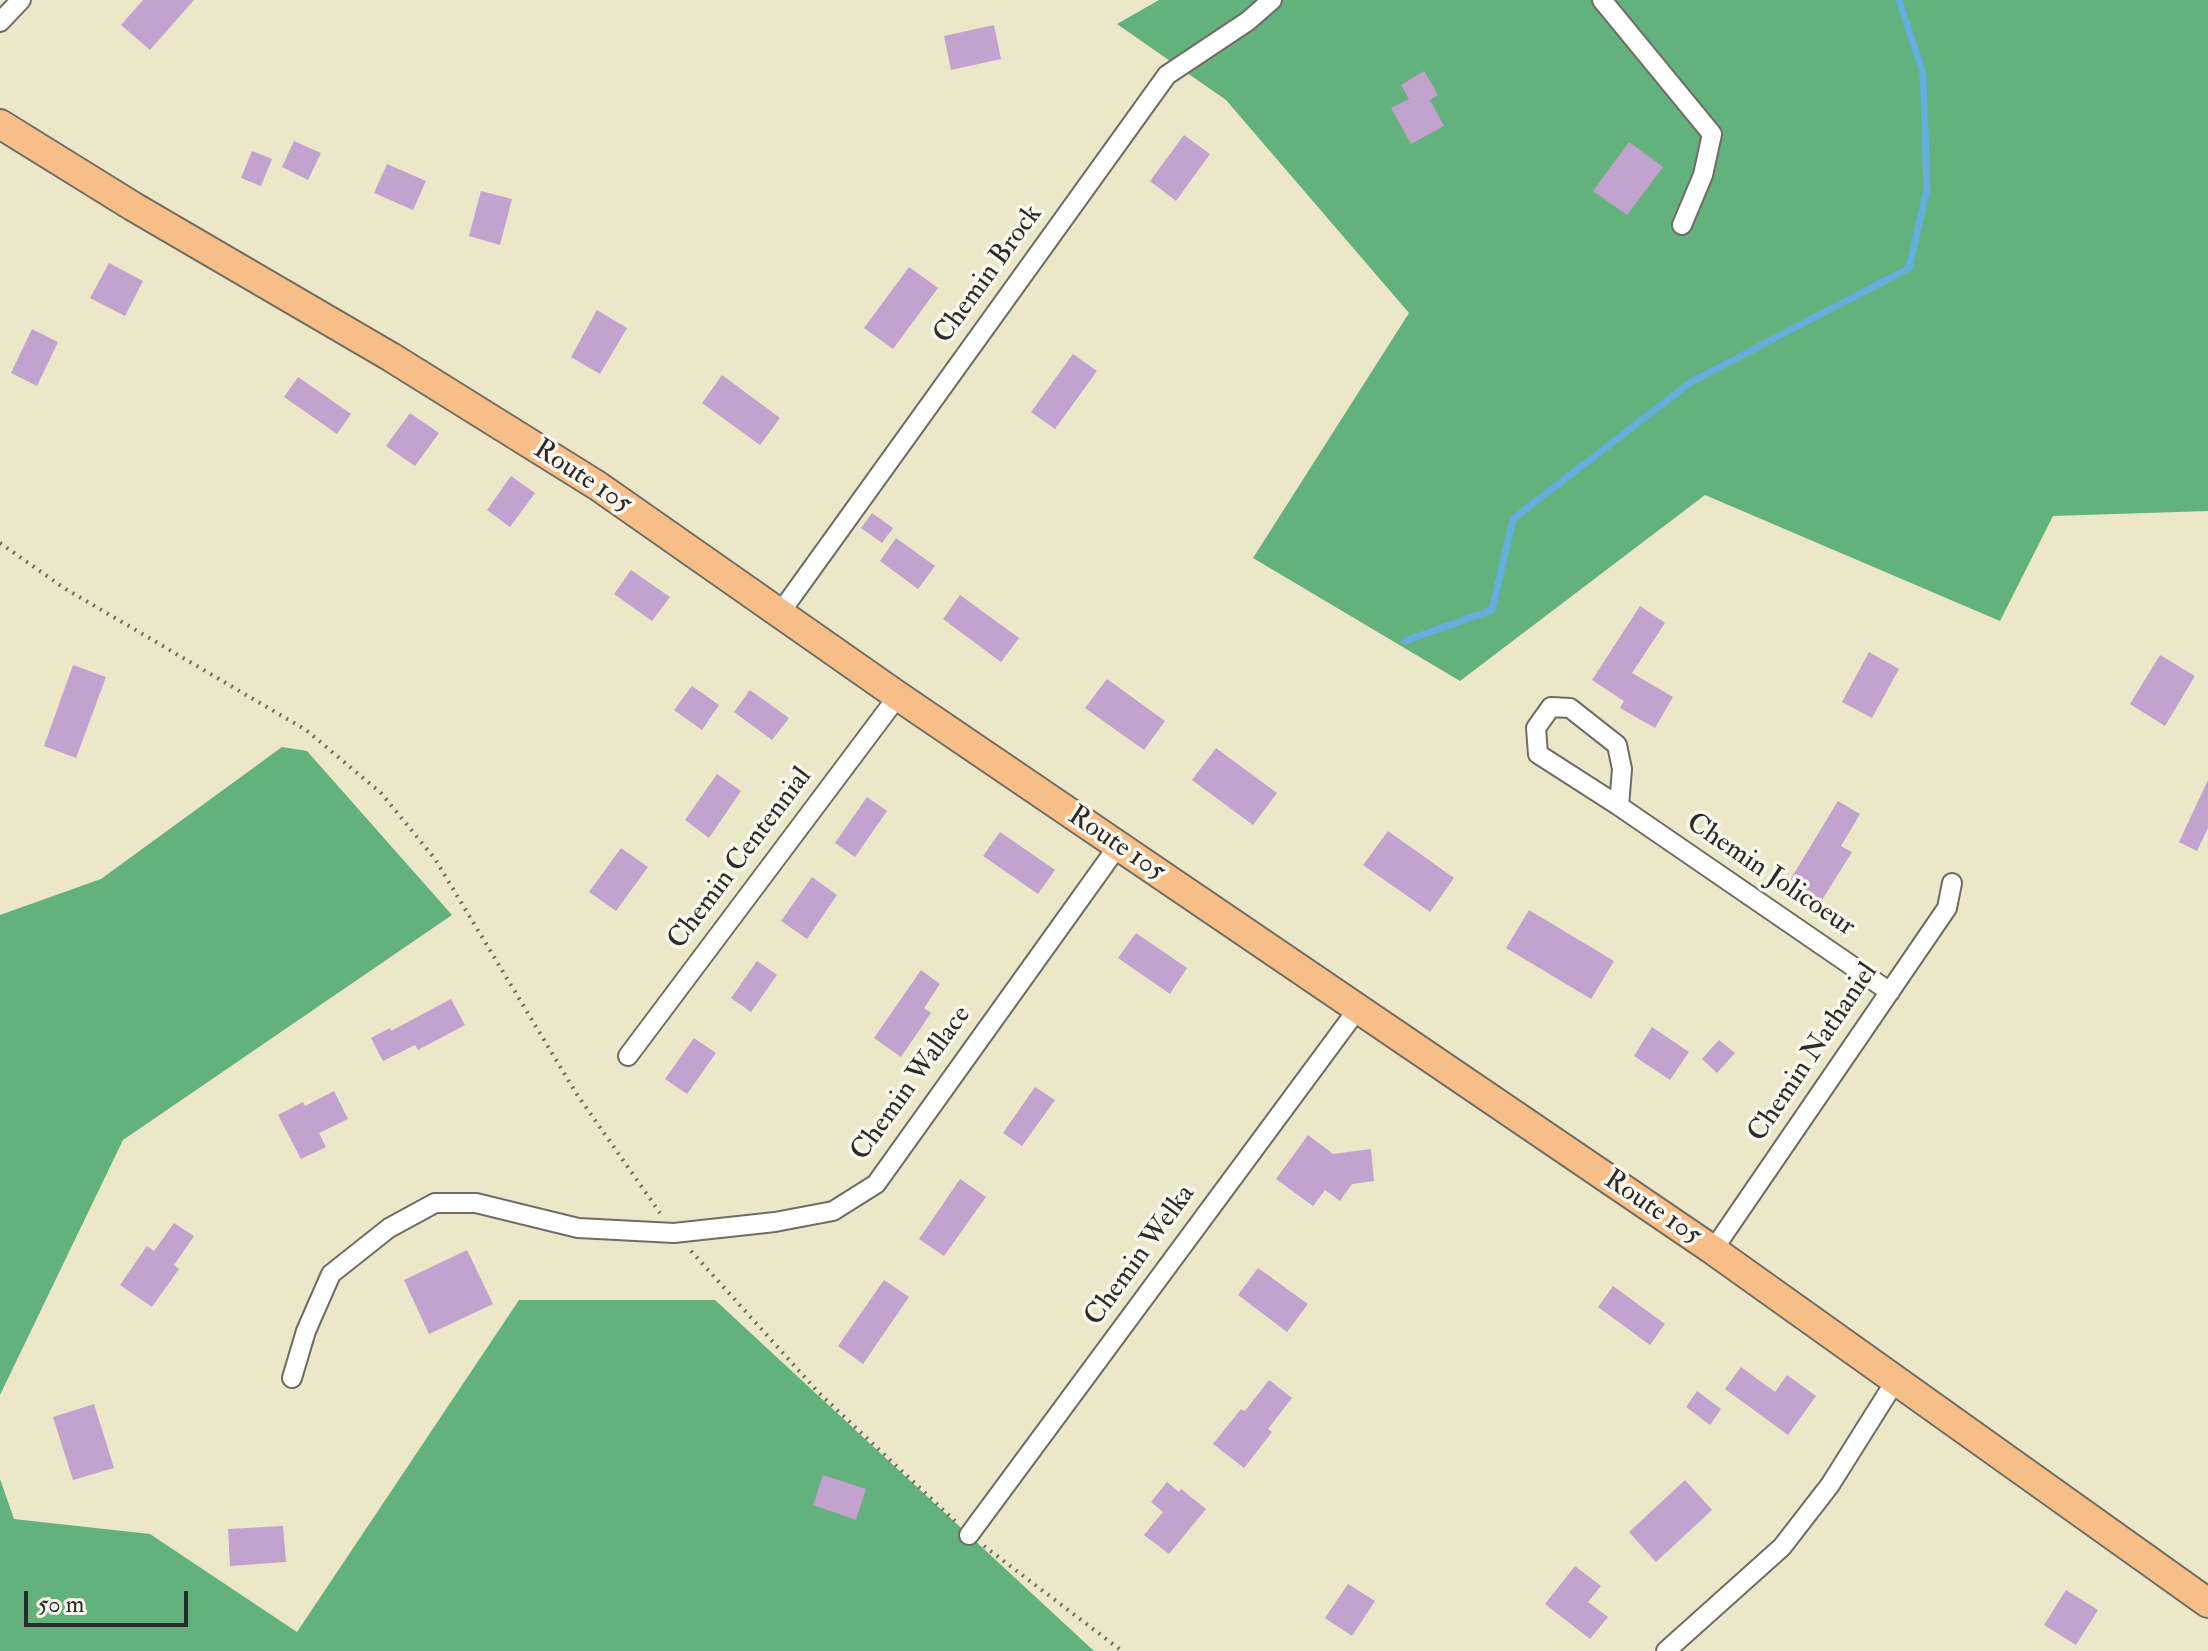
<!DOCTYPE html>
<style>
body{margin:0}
#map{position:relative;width:2208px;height:1651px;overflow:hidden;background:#ede7ca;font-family:"IM FELL Double Pica",serif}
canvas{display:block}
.scale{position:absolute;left:24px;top:1591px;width:164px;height:36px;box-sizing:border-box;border:4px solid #2b2b2b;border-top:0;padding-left:10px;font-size:24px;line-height:28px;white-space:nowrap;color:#2b2b2b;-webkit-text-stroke:6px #fbf7ec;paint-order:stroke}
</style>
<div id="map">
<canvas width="2208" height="1651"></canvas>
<div class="scale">50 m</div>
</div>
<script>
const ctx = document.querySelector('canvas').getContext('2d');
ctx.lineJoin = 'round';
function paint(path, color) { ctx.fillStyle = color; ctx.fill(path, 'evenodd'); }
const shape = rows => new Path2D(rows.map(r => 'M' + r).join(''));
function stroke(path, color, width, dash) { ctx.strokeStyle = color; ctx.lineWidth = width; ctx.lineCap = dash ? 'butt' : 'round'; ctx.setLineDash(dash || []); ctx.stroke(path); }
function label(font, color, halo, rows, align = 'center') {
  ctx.font = font + ' "IM FELL Double Pica",serif'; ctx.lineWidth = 7; ctx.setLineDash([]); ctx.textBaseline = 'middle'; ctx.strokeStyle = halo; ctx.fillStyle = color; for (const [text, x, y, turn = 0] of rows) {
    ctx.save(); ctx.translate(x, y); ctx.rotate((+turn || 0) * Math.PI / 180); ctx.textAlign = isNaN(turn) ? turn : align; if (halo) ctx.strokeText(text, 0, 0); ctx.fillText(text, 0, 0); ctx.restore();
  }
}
const forest = shape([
 [1159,0,2208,0,2208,511,2053,516,2000,621,1705,495,1460,681,1253,558,1409,313,1226,100,1117,24],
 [282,747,307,751,452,915,123,1140,0,1395,0,915,101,879],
 [519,1300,715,1300,1094,1651,0,1651,0,1479,14,1519,150,1534,297,1632]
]);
const stream = shape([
 [1405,641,1492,610,1513,519,1691,382,1909,268,1927,189,1923,73,1899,0]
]);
const building = shape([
 [143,0,194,0,150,50,121,25],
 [994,25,1001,59,951,70,944,36],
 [1424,71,1438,95,1430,100,1444,126,1411,144,1391,108,1409,99,1401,85],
 [1184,135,1210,154,1176,201,1150,181],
 [294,141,321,153,308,180,282,167],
 [1629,142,1663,167,1627,215,1593,191],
 [252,151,272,159,261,186,241,178],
 [387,164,426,181,413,210,374,193],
 [481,191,512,199,500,245,469,236],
 [109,263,143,281,125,316,90,298],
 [909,267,938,288,893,349,864,328],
 [597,310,627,328,600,374,571,357],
 [32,329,58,342,37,386,11,373],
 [1073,354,1097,371,1055,429,1031,412],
 [722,375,780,418,760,445,702,403],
 [298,377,351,414,337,434,284,397],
 [410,413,439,433,415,466,386,446],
 [511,476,535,493,510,527,487,510],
 [872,513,893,528,882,543,861,528],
 [896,538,935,566,918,589,880,561],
 [631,570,670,597,652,621,614,594],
 [960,595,1019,638,1001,662,943,619],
 [1640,606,1665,623,1632,673,1673,697,1655,728,1620,708,1624,701,1592,680],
 [1869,652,1899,669,1872,718,1842,702],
 [2160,655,2195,676,2165,726,2130,704],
 [73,665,106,677,76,758,44,746],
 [1107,679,1165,721,1144,750,1085,708],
 [692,686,719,705,702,730,674,710],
 [750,690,789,718,772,740,734,712],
 [1216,748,1277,793,1253,825,1192,780],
 [717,774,741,791,709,838,685,820],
 [2208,780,2208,828,2197,851,2179,842],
 [867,797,887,811,855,857,835,843],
 [1838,801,1860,814,1841,846,1852,852,1822,900,1790,880],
 [1388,831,1454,878,1430,912,1363,865],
 [1000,832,1055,870,1038,894,983,856],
 [621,848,648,867,616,911,589,892],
 [812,877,837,895,807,939,781,921],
 [1529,910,1614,961,1591,999,1506,948],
 [1136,933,1187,968,1170,994,1118,958],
 [757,961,777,975,751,1012,731,998],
 [921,970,940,984,924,1008,931,1013,901,1057,874,1038],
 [451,999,465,1025,418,1050,415,1045,383,1061,371,1038,390,1028,391,1031],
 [1652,1027,1689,1052,1670,1080,1634,1056],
 [694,1038,716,1053,687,1094,665,1079],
 [1719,1040,1735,1053,1717,1073,1702,1059],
 [1035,1087,1055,1100,1022,1146,1003,1133],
 [334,1091,348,1119,319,1133,326,1147,301,1159,278,1115,303,1102,305,1106],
 [1308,1135,1333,1154,1371,1149,1374,1181,1352,1184,1340,1201,1325,1190,1313,1206,1276,1179],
 [960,1179,986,1197,944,1256,919,1239],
 [174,1223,194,1236,174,1265,179,1269,152,1307,120,1285,147,1246,154,1251],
 [467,1250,493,1304,429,1334,404,1280],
 [1258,1268,1308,1304,1287,1332,1238,1295],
 [884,1280,909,1297,863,1364,838,1346],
 [1613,1286,1665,1324,1650,1345,1598,1307],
 [1741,1367,1775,1392,1787,1375,1816,1396,1788,1435,1725,1389],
 [1269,1380,1292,1398,1268,1429,1272,1432,1244,1468,1213,1444,1241,1409,1245,1411],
 [1697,1391,1721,1409,1710,1425,1686,1407],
 [94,1404,114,1468,73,1480,53,1417],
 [823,1475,866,1489,856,1520,813,1505],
 [1685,1480,1712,1510,1656,1562,1629,1532],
 [1167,1482,1179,1492,1181,1489,1206,1509,1169,1554,1144,1535,1163,1512,1151,1502],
 [283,1526,286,1562,230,1566,228,1529],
 [1575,1566,1601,1586,1588,1602,1608,1617,1590,1639,1545,1604],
 [1348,1584,1375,1601,1352,1636,1325,1618],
 [2066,1590,2098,1610,2076,1645,2044,1625]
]);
const path = shape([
 [0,543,64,588,306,730,381,793,435,859,576,1093,660,1213],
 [691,1251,819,1393,956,1522],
 [984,1546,1122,1651]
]);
const minor = shape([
 [1602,0,1712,134,1703,175,1682,225],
 [0,22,21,0],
 [780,613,1167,75,1248,21,1272,0],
 [1619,806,1622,769,1617,745,1570,708,1551,707,1536,728,1538,754,1619,806,1890,992],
 [628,1056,898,696],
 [1713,1250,1947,908,1952,883],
 [292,1378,306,1331,331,1274,389,1228,435,1203,476,1203,578,1228,674,1233,775,1222,833,1211,876,1184,1118,846],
 [969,1535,1357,1010],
 [1666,1651,1782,1547,1830,1485,1896,1380]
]);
const primary = shape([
 [0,124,134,207,391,357,598,486,898,696,1713,1250,2208,1603]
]);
const streetNames = [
 ["Chemin Brock",989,275,-54],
 ["Route 105",582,478,33],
 ["Route 105",1116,845,34],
 ["Chemin Centennial",741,859,-53],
 ["Chemin Jolicoeur",1770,876,34],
 ["Chemin Nathaniel",1814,1053,-56],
 ["Chemin Wallace",912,1084,-54],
 ["Route 105",1652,1209,34],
 ["Chemin Welka",1141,1256,-54]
];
paint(forest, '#63b17c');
stroke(stream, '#66aedd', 7);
paint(building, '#c2a2cf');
stroke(minor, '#6f6d63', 22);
stroke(primary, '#6f6d63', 32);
stroke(path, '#6f6d63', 4, [2, 6]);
stroke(minor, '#fff', 18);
stroke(primary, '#f7be87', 28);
label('28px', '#2b2b2b', '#fbf7ec', streetNames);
</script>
